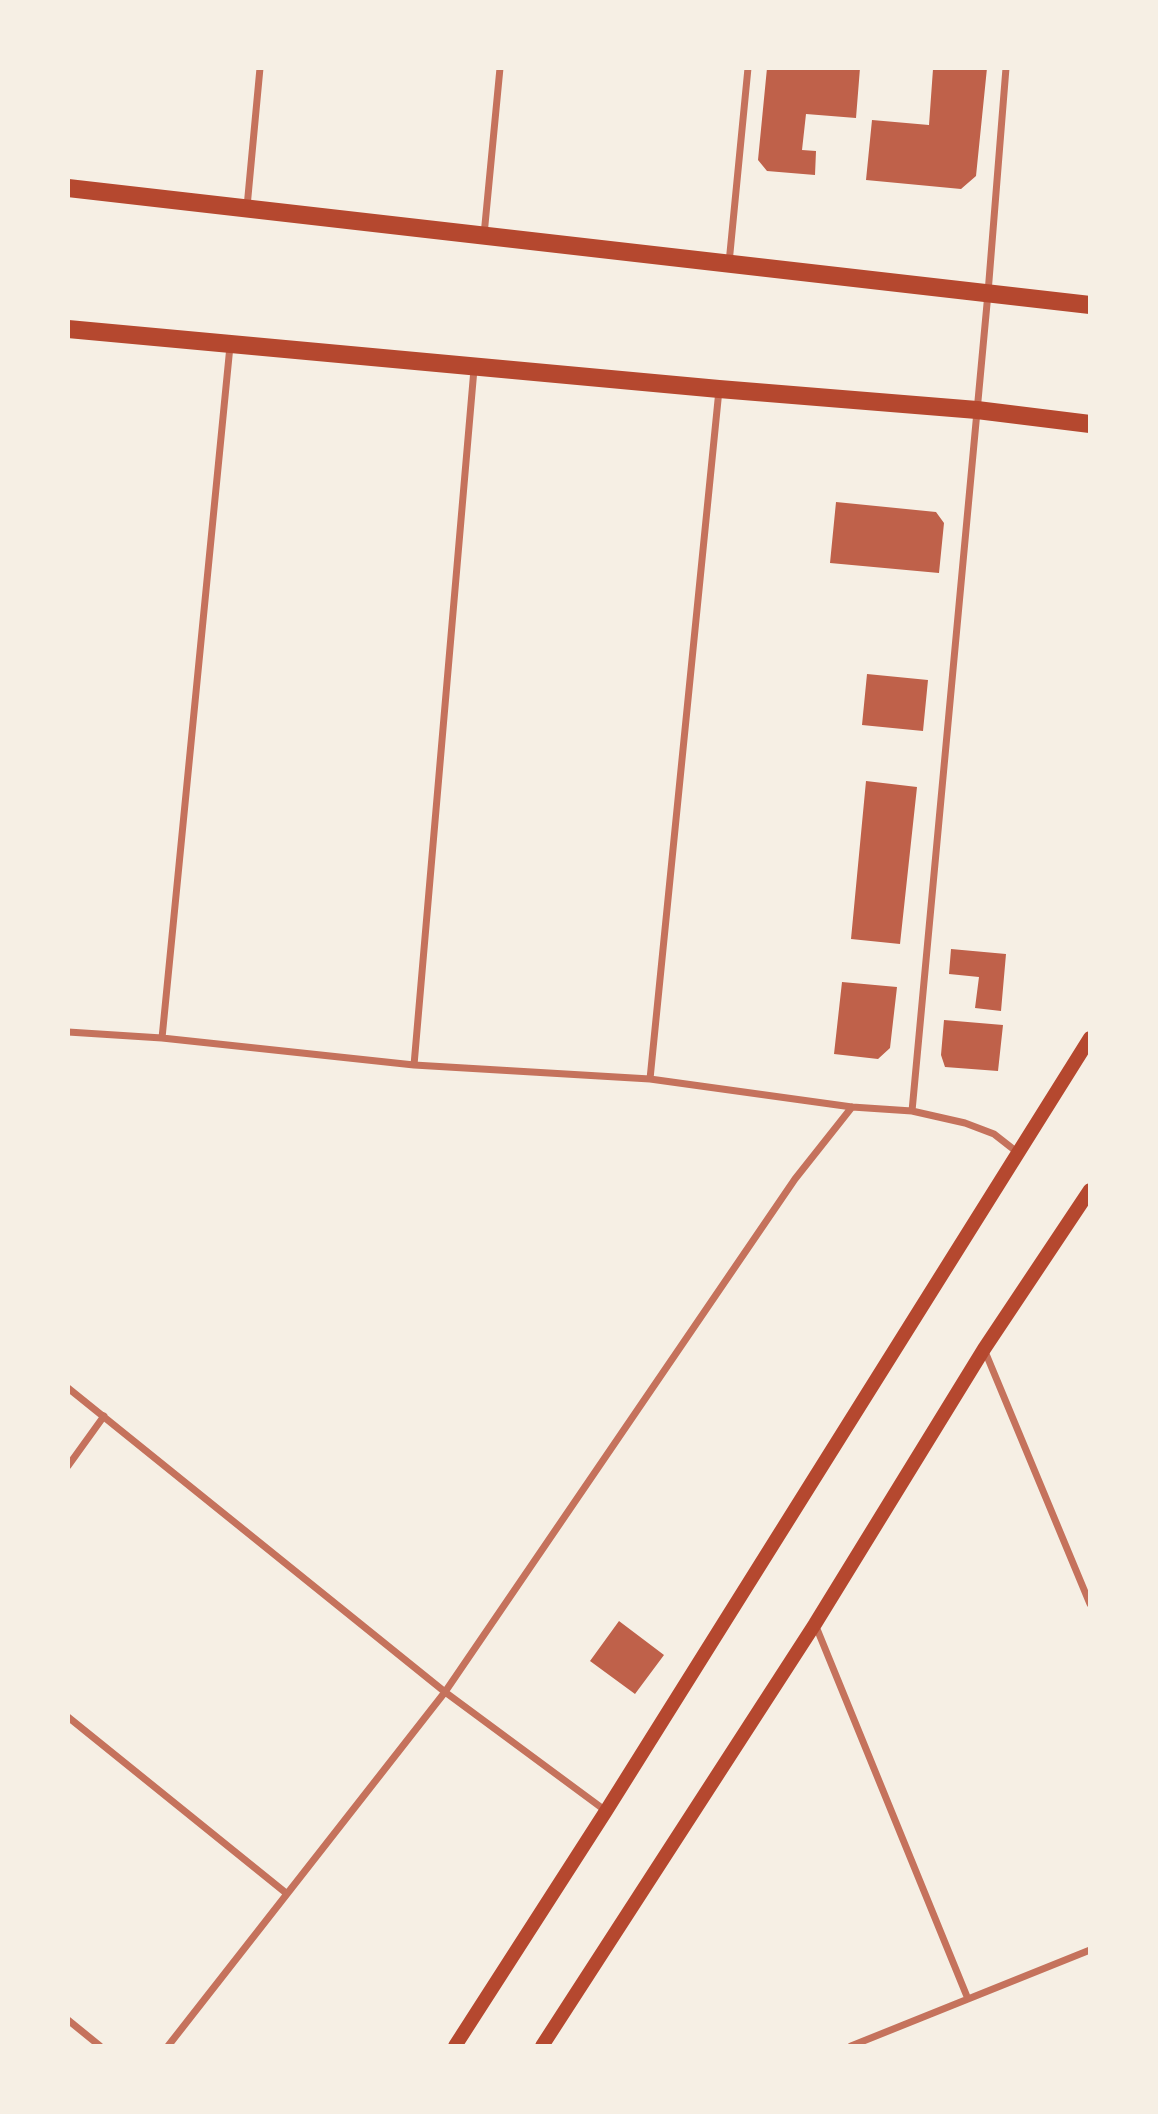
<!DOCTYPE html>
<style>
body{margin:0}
#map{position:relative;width:1158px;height:2114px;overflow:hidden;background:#f6efe4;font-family:"IBM Plex Sans",sans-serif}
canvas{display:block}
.frame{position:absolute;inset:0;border:70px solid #f6efe4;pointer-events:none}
</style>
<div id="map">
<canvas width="1158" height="2114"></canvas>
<div class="frame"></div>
</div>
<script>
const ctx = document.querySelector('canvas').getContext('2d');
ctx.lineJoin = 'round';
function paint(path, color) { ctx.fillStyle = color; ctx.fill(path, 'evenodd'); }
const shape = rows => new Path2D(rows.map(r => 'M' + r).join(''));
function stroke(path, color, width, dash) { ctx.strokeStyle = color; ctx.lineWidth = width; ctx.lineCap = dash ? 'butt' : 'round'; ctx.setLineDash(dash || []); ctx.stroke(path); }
const building = shape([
 [767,68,860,68,856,118,806,114,802,150,816,151,815,175,767,171,758,160],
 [941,68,987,68,976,176,961,189,866,180,872,120,929,125,933,69,941,70],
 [836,502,936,512,944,523,939,573,830,563],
 [867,674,928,680,923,731,862,725],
 [866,781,917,787,900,944,851,939],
 [951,949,1006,954,1001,1011,975,1008,979,977,949,974],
 [842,982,897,987,890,1048,878,1059,834,1054],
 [944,1020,1003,1025,998,1071,945,1067,941,1055],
 [619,1621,664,1655,635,1694,590,1661]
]);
const minor = shape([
 [247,207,260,68],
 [484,235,500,68],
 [729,263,748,68],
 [68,1032,162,1038,414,1065,650,1079,852,1107,912,1111,965,1123,994,1134,1017,1152],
 [162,1038,230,346],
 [414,1065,474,369],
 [650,1079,719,390],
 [912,1111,988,293,1006,68],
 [984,1349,1090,1604],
 [68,1388,445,1692,606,1811],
 [68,1466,104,1416],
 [815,1624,968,1999],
 [68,1717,286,1893],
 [68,2020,100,2046],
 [168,2046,445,1692,795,1179,852,1107],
 [851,2046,1090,1950]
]);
const secondary = shape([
 [455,2046,606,1811,1090,1038],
 [542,2046,815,1624,984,1349,1090,1190]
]);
const primary = shape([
 [68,188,1090,305],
 [68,329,719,389,977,410,1090,424]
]);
paint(building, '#bf614a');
stroke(minor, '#c5725c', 7);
stroke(secondary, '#b5482f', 14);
stroke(primary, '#b5482f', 18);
</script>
